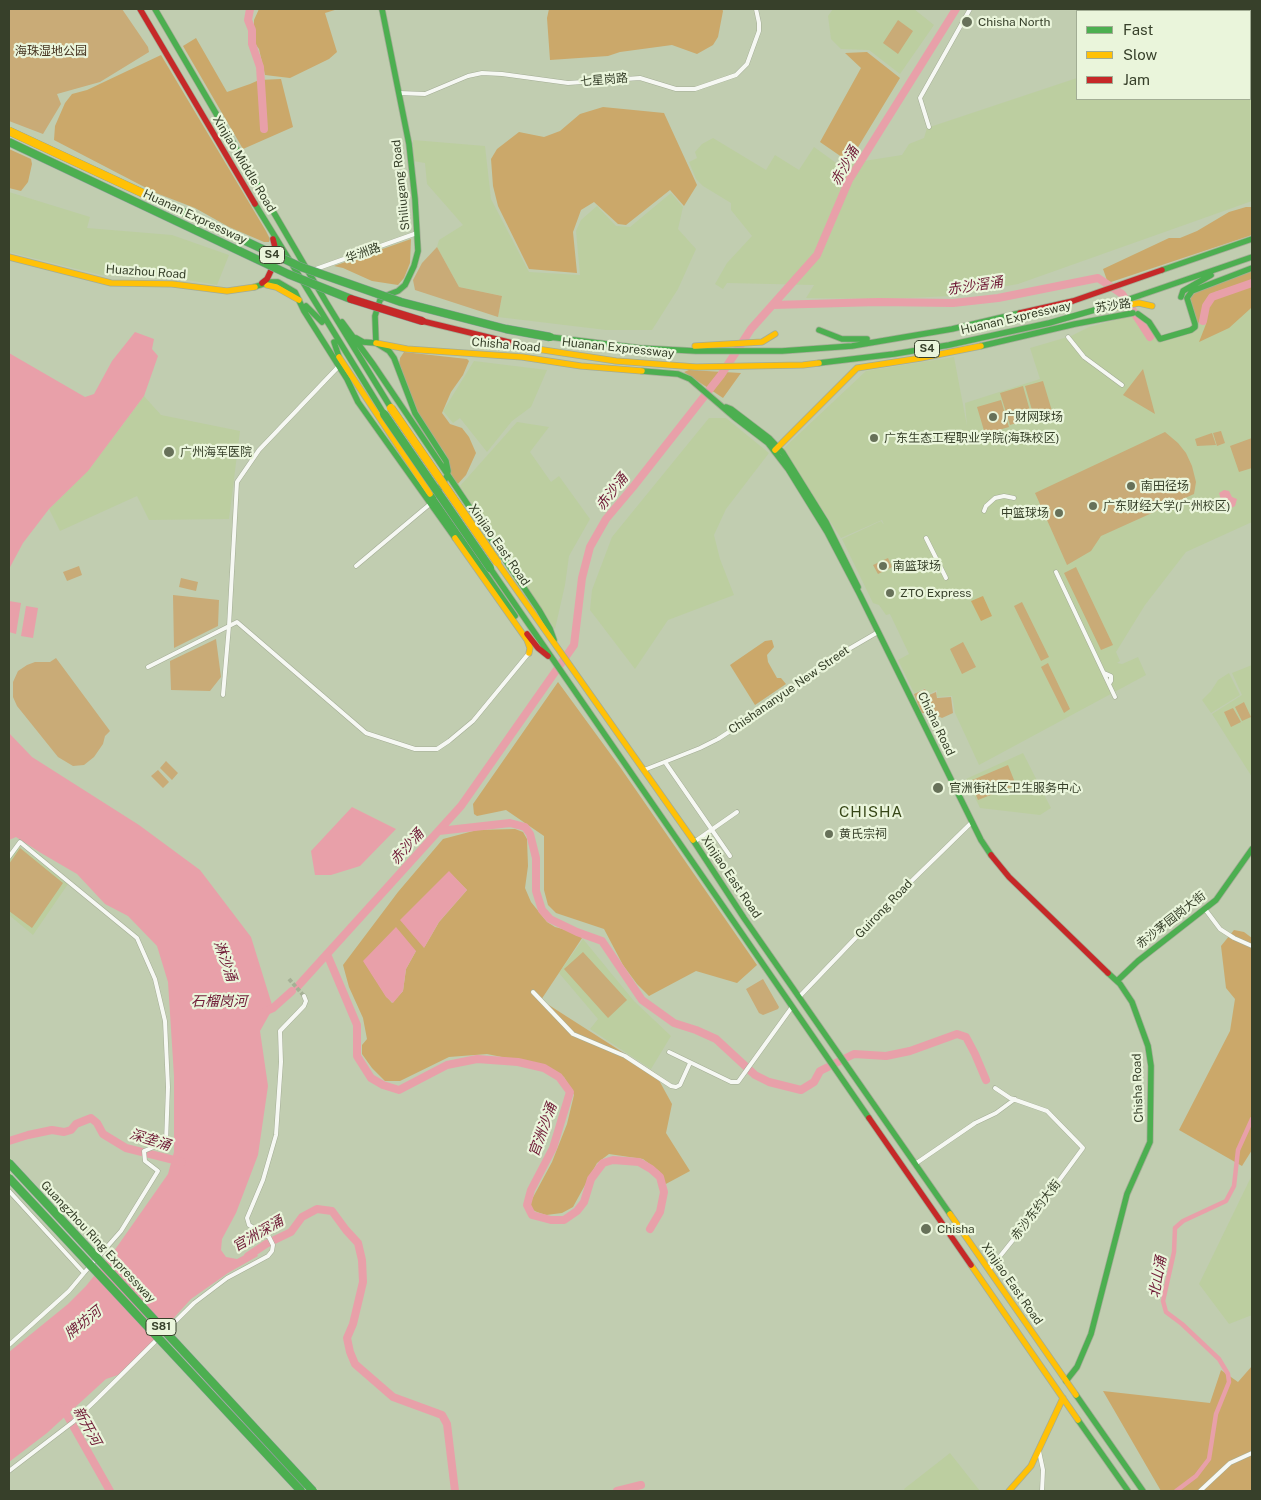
<!DOCTYPE html>
<meta charset="utf-8">
<style>
body{margin:0}
#map{position:relative;width:1261px;height:1500px;overflow:hidden;background:#c1cdb0;font-family:"Public Sans",sans-serif}
canvas{display:block}
.frame{position:absolute;inset:0;border:10px solid #37402a;pointer-events:none}
.legend{position:absolute;left:1076px;top:10px;width:175px;height:90px;box-sizing:border-box;background:#eaf5db;border:1px solid #a2ad94;margin:0;padding:6px 9px;list-style:none;font-size:15px;color:#37402a}
.legend li{display:flex;align-items:center;gap:10px;height:25px}
.legend b{width:25px;border:1px solid #a2ad94}
</style>
<div id="map">
<canvas width="1261" height="1500"></canvas>
<div class="frame"></div>
<ul class="legend">
<li><b style="height:6px;background:#4caf50"></b>Fast</li>
<li><b style="height:6px;background:#ffc107"></b>Slow</li>
<li><b style="height:6px;background:#c62828"></b>Jam</li>
</ul>
</div>
<script>
const ctx = document.querySelector('canvas').getContext('2d');
ctx.lineJoin = 'round';
function paint(path, color) { ctx.fillStyle = color; ctx.fill(path, 'evenodd'); }
const shape = rows => new Path2D(rows.map(r => 'M' + r).join(''));
function stroke(path, color, width, dash) { ctx.strokeStyle = color; ctx.lineWidth = width; ctx.lineCap = dash ? 'butt' : 'round'; ctx.setLineDash(dash || []); ctx.stroke(path); }
function label(font, color, halo, rows, align = 'center') {
  ctx.font = font + ' "Public Sans","Noto Sans SC",sans-serif'; ctx.lineWidth = 4.5; ctx.setLineDash([]); ctx.textBaseline = 'middle'; ctx.strokeStyle = halo; ctx.fillStyle = color; for (const [text, x, y, turn = 0] of rows) {
    ctx.save(); ctx.translate(x, y); ctx.rotate((+turn || 0) * Math.PI / 180); ctx.textAlign = isNaN(turn) ? turn : align; if (halo) ctx.strokeText(text, 0, 0); ctx.fillText(text, 0, 0); ctx.restore();
  }
}
const built = shape([
 [833,9,914,9,934,25,900,74,869,50,841,49,831,39,828,16],
 [1252,22,1252,201,1018,284,951,296,885,299,806,298,814,285,727,283,723,289,715,284,727,263,752,236,731,210,731,203,703,186,696,179,689,162,697,158,695,152,702,144,713,138,766,170,775,155,799,170,814,147,839,165,902,155,909,144,924,138,927,128,1077,78,1077,99,1250,99,1250,23],
 [413,140,485,146,491,199,529,272,580,275,576,231,581,220,597,206,616,226,630,227,671,193,683,207,678,229,696,249,678,289,652,330,606,330,498,317,502,296,459,287,437,247,439,240,463,225,427,184,425,163,413,161],
 [9,192,90,217,87,228,172,235,229,255,217,285,175,278,101,275,9,252],
 [1252,269,1252,522,1186,552,1145,605,1116,652,1120,661,1117,663,1122,664,1138,657,1146,675,979,765,955,713,952,696,937,697,937,690,929,694,925,688,914,693,898,660,909,654,890,614,886,615,879,605,873,603,842,539,881,521,884,525,882,520,841,538,783,449,866,371,954,357,967,426,965,403,1040,379,1030,348,1071,336,1089,327,1134,315,1144,319,1155,337,1159,340,1196,329,1188,300],
 [474,361,547,370,531,407,512,421,487,452,460,418,453,423,443,411],
 [144,396,161,415,240,431,229,519,149,520,137,496,60,531,49,509,89,469],
 [709,418,726,418,769,453,726,509,714,535,720,559,734,595,668,620,635,669,590,610,592,590,612,537],
 [517,422,549,427,530,452,551,482,559,476,590,519,569,556,565,585,555,629,460,486],
 [1252,665,1252,777,1212,714,1242,695,1232,673],
 [1229,673,1240,695,1211,713,1202,700,1211,691,1218,680],
 [1023,753,1051,808,1040,815,980,808,966,779],
 [19,846,68,884,33,935,9,915,9,860],
 [583,939,634,1001,671,1036,651,1069,590,1029,598,1019,559,973],
 [1252,1175,1252,1315,1229,1324,1199,1284],
 [950,1453,980,1491,905,1491,904,1489]
]);
const green = shape([
 [9,9,122,9,148,47,149,52,100,82,57,94,61,104,43,134,9,121],
 [898,20,913,31,898,54,883,43],
 [437,247,459,287,502,296,498,317,415,290,413,280,422,263],
 [1143,369,1155,414,1123,395],
 [1043,381,1052,411,1034,417,1025,386],
 [1023,386,1032,418,1010,425,1000,393],
 [1001,400,1009,427,985,434,977,407],
 [1221,431,1225,443,1217,446,1213,433],
 [1165,432,1178,443,1186,453,1192,466,1196,482,1194,494,1101,536,1091,551,1067,565,1035,493],
 [1212,433,1216,445,1197,446,1195,439],
 [1252,438,1252,468,1239,472,1230,446],
 [888,558,892,567,878,574,873,565],
 [79,566,82,575,67,581,63,572],
 [1076,567,1113,645,1101,650,1064,573],
 [181,578,198,582,196,591,179,587],
 [173,595,219,600,218,626,174,648],
 [1022,602,1049,657,1041,661,1014,606],
 [216,639,221,677,210,691,171,690,170,661],
 [963,642,976,667,962,674,950,649],
 [56,658,110,731,105,736,103,744,94,757,84,765,73,766,58,757,17,706,13,697,13,682,18,671,27,665,35,662,50,662],
 [1048,663,1070,709,1064,713,1041,667],
 [925,689,929,695,936,692,937,698,951,697,953,713,942,718,931,713,921,713,914,694],
 [1244,702,1251,717,1242,721,1235,707],
 [1233,708,1241,722,1231,727,1224,712],
 [166,761,178,773,172,780,160,768],
 [1008,765,1016,785,978,800,970,781],
 [158,770,169,782,163,788,151,776],
 [20,848,63,883,32,928,9,911,9,864],
 [583,952,627,1000,608,1018,564,969],
 [763,979,779,1007,778,1009,763,1015,759,1013,746,989]
]);
const forest = shape([
 [259,9,338,9,325,13,337,52,329,59,290,78,265,75,259,49,254,42,254,20],
 [549,9,722,9,723,11,718,37,713,45,697,54,672,45,620,52,608,56,550,60,547,18],
 [196,38,227,92,250,84,259,80,281,79,293,127,243,149,183,46],
 [867,52,900,78,849,162,820,142,861,68,845,53],
 [161,55,266,231,270,239,269,242,264,242,229,227,195,208,156,193,54,140,55,126,65,103,72,94,87,90],
 [603,107,664,113,697,185,684,206,670,190,626,225,618,224,594,202,581,210,573,232,577,273,529,269,498,206,493,186,491,159,497,149,519,132,544,137,560,131,580,114],
 [9,149,31,159,32,164,28,182,21,191,9,188],
 [1246,207,1252,207,1252,235,1108,283,1103,269,1169,238,1180,238,1197,231,1229,212],
 [411,239,410,263,404,278,398,285,372,281,343,268,334,266],
 [1252,270,1252,280,1215,292,1208,297,1203,304,1200,321,1197,324,1190,297,1192,293,1208,285],
 [1252,286,1252,307,1250,309,1229,328,1199,342,1206,324,1206,313,1213,299],
 [404,352,467,359,469,361,463,375,451,392,442,413,450,424,462,428,469,437,476,453,466,475,456,486,453,481,445,453,425,425,410,398,399,364,400,358],
 [689,370,741,373,723,398,684,372],
 [983,596,992,616,981,621,971,601],
 [772,640,774,647,767,655,768,662,777,678,781,678,786,684,755,705,730,665,765,641],
 [558,682,620,767,757,965,737,983,696,971,649,996,637,984,623,965,604,929,556,913,548,905,544,890,544,836,506,810,477,816,474,814,473,804],
 [515,829,523,832,527,839,528,866,525,888,531,902,547,922,555,927,577,933,582,938,541,1000,655,1073,672,1104,666,1133,690,1171,664,1185,659,1171,643,1159,609,1154,597,1163,573,1207,562,1213,546,1215,537,1212,531,1209,530,1203,552,1162,567,1124,574,1095,564,1077,547,1066,487,1054,449,1057,400,1081,385,1081,372,1068,362,1054,362,1045,367,1039,363,1018,349,987,343,965,398,892,443,839,477,830],
 [449,872,467,890,439,922,424,948],
 [416,951,406,969,403,991,392,1003,386,996,364,961],
 [1234,930,1244,932,1252,938,1252,1150,1242,1166,1179,1130,1230,1031,1235,999,1226,988,1221,946],
 [1252,1366,1252,1491,1161,1491,1103,1391,1210,1403,1221,1370,1238,1382]
]);
const water = shape([
 [135,332,154,339,152,349,158,356,144,396,88,471,49,509,23,543,9,569,9,353,85,397,94,394,112,361],
 [1224,490,1229,491,1232,497,1237,499,1235,506,1229,509,1222,503,1219,493],
 [9,601,21,603,16,634,9,632],
 [26,606,38,608,33,638,21,636],
 [9,733,32,757,139,825,200,870,251,937,273,1008,260,1031,268,1086,258,1155,236,1213,222,1239,221,1250,226,1257,237,1259,254,1250,258,1256,228,1273,191,1299,124,1373,106,1379,47,1433,9,1462,9,1352,68,1304,86,1286,114,1251,168,1174,174,1152,174,1076,168,982,157,946,128,916,105,904,77,874,41,853,16,837,9,840],
 [352,807,396,829,360,866,331,875,315,875,311,851],
 [449,871,467,890,439,922,424,948,400,920],
 [396,927,416,951,406,969,403,991,393,1003,386,997,363,961]
]);
const canal = shape([
 [1176,1491,1196,1476,1209,1459,1216,1414,1229,1382,1228,1374,1219,1359,1182,1324,1166,1312,1163,1301,1174,1252,1175,1228,1183,1221,1226,1201,1234,1186,1238,1150,1252,1119]
]);
const river = shape([
 [250,9,248,20,252,30,252,44,260,67,264,129],
 [773,305,878,302,953,303,998,298,1098,278,1122,294,1150,337],
 [1203,321,1206,306,1212,297,1252,283],
 [439,831,510,823,525,827,530,834,536,858,536,891,542,910,550,919,577,932,602,941,642,1000,674,1023,696,1030,716,1039,755,1075,769,1082,801,1090,814,1082,820,1071,854,1054,886,1056,910,1051,957,1034,966,1037,975,1054,986,1080],
 [327,954,357,1025,357,1056,371,1078,383,1085,399,1090,447,1065,477,1059,518,1062,544,1068,559,1077,570,1092,553,1148,531,1190,527,1205,532,1215,551,1220,564,1220,577,1211,584,1202,591,1179,603,1163,613,1160,639,1162,651,1169,660,1177,664,1192,660,1212,650,1229],
 [298,986,461,806,574,645,582,578,590,547,606,519,633,487,721,375,751,329,817,255,849,180,956,9],
 [264,1012,273,1008,292,991],
 [9,1141,28,1135,52,1130,64,1132,71,1130,76,1124,91,1118,97,1123,103,1134,126,1148,182,1162],
 [248,1256,266,1244,291,1232,302,1217,317,1209,332,1211,346,1230,358,1243,362,1260,363,1282,353,1324,347,1338,350,1352,355,1364,393,1397,442,1415,447,1424,455,1491],
 [63,1408,110,1491],
 [617,1491,641,1485]
]);
const streetTunnel = shape([
 [289,979,304,996]
]);
const street = shape([
 [399,93,425,94,468,76,482,73,502,74,568,83,640,78,676,89,695,89,736,75,747,64,759,31,759,23,756,9],
 [929,127,920,98,970,9],
 [313,270,417,233],
 [1068,337,1084,357,1122,385],
 [984,511,986,506,995,498,1004,496,1014,498],
 [926,538,946,578],
 [356,566,430,504],
 [1056,572,1115,697],
 [148,667,237,622,366,733,415,749,437,749,449,741,473,721,529,653],
 [1104,673,1111,676,1111,681,1109,684],
 [223,695,229,626,237,482,259,450,339,366],
 [665,762,730,856],
 [644,770,700,748,718,739,783,697,842,653,878,632],
 [694,842,737,812],
 [9,857,20,842,137,938,155,979,165,1021,168,1087,166,1142,144,1151,145,1161,158,1171,121,1231,84,1273],
 [1205,909,1220,929,1234,938,1252,946],
 [533,992,573,1034,625,1056,671,1086,676,1087,680,1085,690,1063],
 [799,997,887,905,971,823],
 [669,1052,731,1082,738,1082,792,1007],
 [915,1164,975,1123,996,1113,1015,1099],
 [9,1191,84,1273,69,1291,9,1345],
 [989,1270,1041,1205,1083,1148,1047,1111,1010,1098,995,1088],
 [1039,1451,1043,1470,1042,1491],
 [9,1471,73,1422,96,1400,194,1303,227,1278,268,1256,272,1251,273,1245,269,1237,249,1225,247,1218,263,1180,276,1135,281,1062,280,1031,304,1006,306,1001,304,996],
 [1200,1491,1230,1463,1252,1453]
]);
const fast = shape([
 [155,9,326,302,391,408],
 [255,204,384,414],
 [1162,270,1252,239],
 [254,287,270,282,278,282,295,292,304,311,347,379,358,402,455,538],
 [1181,297,1183,291,1211,275],
 [306,306,322,322],
 [1138,314,1149,322,1160,339,1191,330,1195,327,1195,324,1187,298,1192,291,1252,268],
 [342,322,373,364,539,610,550,629,554,640],
 [819,330,842,339,867,339],
 [550,337,640,348,696,351,782,351,852,346,952,329,1020,313],
 [356,338,363,342,376,343,389,351,394,358,415,413,446,461,448,471,447,476,436,495],
 [334,342,339,357],
 [376,343,375,316,380,300,385,296,398,291,405,285,414,266,418,251,415,199,409,144,382,9],
 [981,346,1075,324,1133,313],
 [819,363,894,354,949,345,1049,323,1112,305,1252,257],
 [642,371,678,374,690,379,734,417,768,443,788,469,827,532,860,595,981,840,991,855],
 [726,407,731,409,769,438,783,453,826,522,858,587],
 [430,494,515,616],
 [490,568,869,1118],
 [693,840,744,918,950,1214],
 [1117,981,1138,961,1216,900,1252,849],
 [1066,1381,1077,1367,1091,1334,1127,1194,1150,1142,1151,1066,1148,1046,1132,1002,1120,984,1108,973],
 [1076,1395,1143,1491],
 [1078,1420,1128,1491]
]);
const slow = shape([
 [9,257,111,283,172,284,227,291,255,287],
 [267,285,276,287,299,300],
 [1117,307,1139,303,1152,306],
 [376,343,407,349,522,357,581,366,642,371],
 [695,346,762,342,775,334],
 [537,349,616,361,696,367,803,365,819,363],
 [339,357,430,494],
 [775,450,857,368,921,358,981,346],
 [455,538,527,640,530,648,529,653],
 [497,562,693,840],
 [950,1214,1076,1395],
 [971,1265,1078,1420],
 [1009,1491,1031,1466,1063,1398]
]);
const jam = shape([
 [140,9,255,204],
 [262,283,267,279,276,260,276,251,273,239],
 [1020,313,1073,301,1162,270],
 [422,321,537,349],
 [527,634,538,648,548,656],
 [991,855,1009,877,1108,973],
 [869,1118,971,1265]
]);
const fastBridge = shape([
 [9,142,288,274,351,299],
 [166,204,301,267,401,302,506,329,550,337],
 [384,414,490,568],
 [9,1163,313,1491],
 [9,1178,301,1491]
]);
const slowBridge = shape([
 [9,131,166,204],
 [391,408,497,562]
]);
const jamBridge = shape([
 [351,299,422,321]
]);
const markers = [
 [967,22,6,"#677159"],
 [993,417,5,"#677159"],
 [874,438,5,"#677159"],
 [169,452,6,"#677159"],
 [1131,486,5,"#677159"],
 [1093,506,5,"#677159"],
 [1059,513,5,"#677159"],
 [883,566,5,"#677159"],
 [890,593,5,"#677159"],
 [938,788,6,"#677159"],
 [829,834,5,"#677159"],
 [926,1229,6,"#677159"]
];
const shields = [
 [272,255,25],
 [927,349,25],
 [161,1327,30]
];
const shieldNames = [
 ["S4",272,255],
 ["S4",927,349],
 ["S81",161,1327]
];
const poiNames = [
 ["Chisha North",978,22],
 ["广财网球场",1003,417],
 ["广东生态工程职业学院(海珠校区)",884,438],
 ["广州海军医院",180,452],
 ["南田径场",1141,486],
 ["广东财经大学(广州校区)",1103,506],
 ["中篮球场",1049,513,"right"],
 ["南篮球场",893,566],
 ["ZTO Express",900,593],
 ["官洲街社区卫生服务中心",949,788],
 ["黄氏宗祠",839,834],
 ["Chisha",937,1229]
];
const parkNames = [
 ["海珠湿地公园",51,51]
];
const streetNames = [
 ["七星岗路",604,80,-5],
 ["Xinjiao Middle Road",244,164,59],
 ["Shiliugang Road",401,185,-96],
 ["Huanan Expressway",195,217,25],
 ["华洲路",363,253,-20],
 ["Huazhou Road",146,272,4],
 ["苏沙路",1113,306,-8],
 ["Huanan Expressway",1016,318,-13],
 ["Chisha Road",506,345,5],
 ["Huanan Expressway",618,348,6],
 ["Xinjiao East Road",499,545,55],
 ["Chishananyue New Street",789,690,-35],
 ["Chisha Road",936,724,64],
 ["Xinjiao East Road",731,877,56],
 ["Guirong Road",884,909,-46],
 ["赤沙茅园岗大街",1171,920,-38],
 ["Chisha Road",1138,1088,-92],
 ["赤沙东约大街",1036,1210,-52],
 ["Guangzhou Ring Expressway",98,1242,47],
 ["Xinjiao East Road",1012,1284,55]
];
const waterNames = [
 ["赤沙涌",845,166,-61],
 ["赤沙滘涌",975,286,-8],
 ["赤沙涌",612,492,-52],
 ["赤沙涌",407,847,-48],
 ["淋沙涌",225,961,71],
 ["石榴岗河",219,1002],
 ["官洲沙涌",543,1130,-70],
 ["深垄涌",150,1140,17],
 ["官洲深涌",258,1234,-30],
 ["北山涌",1158,1277,-80],
 ["牌坊河",83,1323,-39],
 ["新开河",87,1426,61]
];
const quarterNames = [
 ["CHISHA",871,812]
];
paint(built, '#bccea0');
paint(green, '#c9ab77');
paint(forest, '#cba86a');
paint(water, '#e8a0a9');
stroke(canal, '#e8a0a9', 4.5);
stroke(river, '#e8a0a9', 8);
stroke(streetTunnel, '#a5b195', 4, [4, 2]);
stroke(street, '#a3ac95', 5);
stroke(fast, '#a3ac95', 7);
stroke(slow, '#a3ac95', 7);
stroke(jam, '#a3ac95', 7);
stroke(street, '#f6f8f3', 4);
stroke(fast, '#4caf50', 5.5);
stroke(slow, '#ffc107', 5.5);
stroke(jam, '#c62828', 5.5);
stroke(fastBridge, '#8c9e98', 9, []);
stroke(slowBridge, '#8c9e98', 9, []);
stroke(jamBridge, '#8c9e98', 9, []);
stroke(fastBridge, '#4caf50', 8);
stroke(slowBridge, '#ffc107', 8);
stroke(jamBridge, '#c62828', 8);
for (const [x, y, r, color] of markers) { const dot = new Path2D(); dot.arc(x, y, r, 0, 2 * Math.PI); ctx.fillStyle = color; ctx.fill(dot); stroke(dot, '#eaf5db', 2); }
for (const [x, y, w] of shields) { const box = new Path2D(); box.roundRect(x - w / 2, y - 8.5, w, 17, 4); ctx.fillStyle = '#eaf5db'; ctx.fill(box); stroke(box, '#37402a', 1); }
label('bold 11px', '#37402a', null, shieldNames);
label('12px', '#37402a', '#eaf5db', poiNames, 'left');
label('12px', '#463421', '#eaf5db', parkNames);
label('12px', '#37402a', '#eaf5db', streetNames);
label('italic 14px', '#6f1a36', '#eaf5db', waterNames);
ctx.letterSpacing = '1px';
label('15px', '#364616', '#eaf5db', quarterNames);
ctx.letterSpacing = '0px';
</script>
